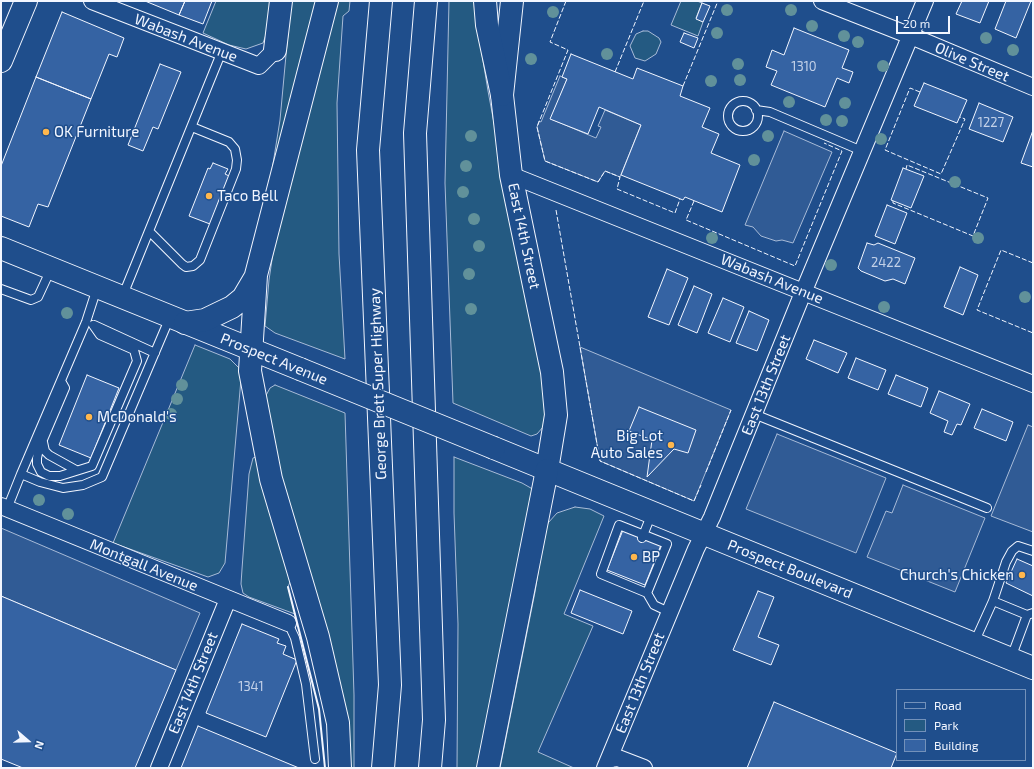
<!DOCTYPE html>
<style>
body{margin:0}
#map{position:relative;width:1034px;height:769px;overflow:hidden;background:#1f4e8c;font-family:"Exo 2",sans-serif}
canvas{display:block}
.frame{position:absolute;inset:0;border:2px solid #f2f6ff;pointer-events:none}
.legend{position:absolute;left:896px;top:689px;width:130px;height:72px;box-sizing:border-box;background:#1f4e8c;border:1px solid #7391ba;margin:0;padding:5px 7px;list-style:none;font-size:12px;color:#f2f6ff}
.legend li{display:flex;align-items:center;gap:8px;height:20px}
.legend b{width:20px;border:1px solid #7391ba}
.north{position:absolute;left:8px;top:721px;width:40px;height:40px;-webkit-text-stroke:3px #1f4e8c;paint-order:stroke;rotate:110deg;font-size:11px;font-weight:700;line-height:16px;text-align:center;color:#f2f6ff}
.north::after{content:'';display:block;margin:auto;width:14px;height:18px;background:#f2f6ff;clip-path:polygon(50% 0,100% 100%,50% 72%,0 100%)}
.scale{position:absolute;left:896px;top:16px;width:54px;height:18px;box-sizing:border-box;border:2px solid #f2f6ff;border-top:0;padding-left:5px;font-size:12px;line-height:14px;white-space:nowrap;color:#f2f6ff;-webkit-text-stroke:3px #1f4e8c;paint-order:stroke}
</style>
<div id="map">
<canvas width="1034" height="769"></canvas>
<div class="frame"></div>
<ul class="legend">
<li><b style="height:5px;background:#1f4e8c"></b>Road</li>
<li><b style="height:11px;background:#245a82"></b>Park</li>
<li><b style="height:11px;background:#3563a3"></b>Building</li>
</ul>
<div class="north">N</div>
<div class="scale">20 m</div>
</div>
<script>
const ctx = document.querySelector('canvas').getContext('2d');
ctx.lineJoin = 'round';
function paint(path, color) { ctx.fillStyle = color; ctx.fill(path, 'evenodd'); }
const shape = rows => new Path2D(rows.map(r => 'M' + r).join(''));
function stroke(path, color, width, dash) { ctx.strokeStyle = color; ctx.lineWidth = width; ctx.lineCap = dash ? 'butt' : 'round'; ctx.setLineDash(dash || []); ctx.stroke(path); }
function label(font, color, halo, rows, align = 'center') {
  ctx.font = font + ' "Exo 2",sans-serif'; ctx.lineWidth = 3; ctx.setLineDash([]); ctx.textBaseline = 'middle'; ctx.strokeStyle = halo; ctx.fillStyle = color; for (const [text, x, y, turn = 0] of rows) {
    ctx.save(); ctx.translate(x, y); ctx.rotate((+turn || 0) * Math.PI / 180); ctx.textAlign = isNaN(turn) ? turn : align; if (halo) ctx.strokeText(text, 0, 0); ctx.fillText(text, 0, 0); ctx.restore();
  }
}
const green = shape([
 [216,1,272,1,267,32,263,43,246,49,229,45,203,33,216,1],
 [291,1,319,1,268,195,280,120,291,1],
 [336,1,350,1,349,11,343,16,337,103,339,254,345,359,275,333,265,326,269,280,274,246,336,1],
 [449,1,476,1,478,30,488,91,547,405,543,427,537,434,531,436,453,403,445,183,449,1],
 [681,1,697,1,702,3,696,18,703,22,698,36,671,25,681,1],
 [643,31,648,31,659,38,661,42,656,54,645,61,635,58,630,46,636,34,643,31],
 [195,345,230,359,239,368,241,379,225,563,219,573,208,577,113,543,195,345],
 [275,385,345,413,354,695,354,768,348,768,263,401,270,388,275,385],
 [256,457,290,582,288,587,295,614,249,597,243,593,241,584,242,569,249,474,253,458,256,457],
 [454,457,522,483,536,491,481,768,457,768,458,624,454,513,454,457],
 [575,507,590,509,604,516,564,614,593,626,538,752,574,768,500,768,535,592,544,535,548,523,557,513,575,507]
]);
const parking = shape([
 [560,76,567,79,551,119,596,138,601,127,598,126,605,110,641,125,620,177,605,171,598,182,545,161,537,127,539,121,541,122,560,76],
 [784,131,832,152,793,243,782,240,776,241,761,236,753,227,745,225,784,131],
 [580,347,731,410,694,501,600,461,580,347],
 [1028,425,1033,427,1033,532,991,516,1028,425],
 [777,434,886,478,856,553,746,509,777,434],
 [903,485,985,518,955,592,867,557,886,511,892,513,903,485],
 [1,528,200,613,176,670,1,596,1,528]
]);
const building = shape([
 [145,1,185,1,179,15,145,1],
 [185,1,212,1,203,24,179,15,185,1],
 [962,1,989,1,980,23,956,14,962,1],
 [1006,1,1031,1,1016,38,995,29,1006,1],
 [702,3,710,6,703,22,696,19,702,3],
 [62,12,124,38,117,57,109,54,91,99,36,77,62,12],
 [794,28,849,50,842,68,853,72,849,83,837,78,825,107,771,85,777,71,766,67,772,50,784,55,794,28],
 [684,33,698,38,694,48,680,42,684,33],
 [571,54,633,79,637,68,683,86,680,96,710,108,702,127,719,134,711,153,740,165,722,212,685,197,683,200,621,175,641,125,599,107,588,134,550,119,567,79,562,77,571,54],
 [160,64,181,72,158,129,153,127,143,151,128,145,160,64],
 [36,77,91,99,48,207,38,204,29,227,1,216,1,166,36,77],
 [924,83,967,100,957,123,914,106,924,83],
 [979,103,1013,117,1003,142,969,129,979,103],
 [1032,133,1033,134,1033,167,1021,163,1032,133],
 [213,163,228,169,225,174,229,176,210,224,189,216,208,168,210,169,213,163],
 [903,168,924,176,911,208,891,200,903,168],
 [887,205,907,213,895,244,875,236,887,205],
 [867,243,874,245,878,243,915,258,905,284,893,279,885,281,861,271,858,268,867,243],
 [960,267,978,275,963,315,944,307,960,267],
 [667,269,688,278,669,325,648,317,667,269],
 [694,286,712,294,697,333,678,325,694,286],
 [723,298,744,307,730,342,708,333,723,298],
 [749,311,769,320,757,351,736,343,749,311],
 [814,340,847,353,838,373,806,359,814,340],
 [856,358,886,370,878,390,848,378,856,358],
 [87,375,119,388,91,458,59,445,87,375],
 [896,375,928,388,921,407,888,394,896,375],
 [939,391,970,404,961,425,957,424,952,435,944,432,948,421,930,413,939,391],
 [639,407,696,430,688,453,674,449,647,477,652,440,629,431,639,407],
 [982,409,1013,422,1006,441,974,428,982,409],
 [623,530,661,545,645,585,607,570,623,530],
 [1017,559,1033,566,1033,596,1006,583,1017,559],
 [580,590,632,611,623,634,571,613,580,590],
 [758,591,774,597,758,637,779,645,771,665,733,650,758,591],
 [1,596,176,670,135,768,23,768,1,759,1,596],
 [242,624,279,639,277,643,286,646,283,654,297,660,266,737,206,713,242,624],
 [774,702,897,753,891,768,747,768,774,702],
 [198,726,299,768,181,768,198,726]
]);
const lane = shape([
 '728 116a15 15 0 1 1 30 0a15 15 0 1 1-30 0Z',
 [756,110,770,112,862,151],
 [149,231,182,264,186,267,193,266,200,260,236,169,237,160,235,149,229,142,192,127],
 [97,288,86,322,21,474,40,482,63,488,83,485,102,477,170,317],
 [1,289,31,300,38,297,51,269],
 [123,295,222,51],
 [94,325,155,353],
 [61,381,65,388,39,449,37,458,37,464,41,472,49,476,60,476,92,466,137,361,134,350,100,335,93,325],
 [754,414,987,508],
 [43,442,45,451,49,455,76,470],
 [7,509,21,474],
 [642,538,652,513],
 [647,593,667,544,619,525,601,574,647,593,654,605,669,612],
 [993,601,1027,615,1033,613],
 [288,623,295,638,306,684,315,759],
 [974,643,993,601,1006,562,1012,551,1018,546,1033,551],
 [1011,658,1027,615]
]);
const street = shape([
 [92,1,259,66,275,50],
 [822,1,911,36,1033,87],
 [511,175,1033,384],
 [1,506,288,623],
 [609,759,618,758,644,768],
 [159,768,228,599],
 [605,768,696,549,712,517,800,300,925,1]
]);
const secondary = shape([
 [512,1,502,95,511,175,552,372,556,415,547,470],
 [275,50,281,1],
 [1,61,26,1],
 [1,248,300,369],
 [494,448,1033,668]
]);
const highway = shape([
 [327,1,256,275,250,371,271,479,318,637,338,723,340,768],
 [381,1,368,150,390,685,383,768],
 [426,1,415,133,434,720,430,768],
 [485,1,487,25,502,95],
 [185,323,205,320,232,307,243,298,256,276],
 [488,768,547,470]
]);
const secondaryBridge = shape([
 [300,369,494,448]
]);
const fence = shape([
 [566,1,550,42,568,50,537,127,545,161,598,182,605,171,620,177,617,189,675,213,680,199],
 [615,72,644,1],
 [683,86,718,1],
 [920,92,910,88,885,150,941,174,965,119,960,117],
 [694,201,686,220,795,266,842,151,824,143],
 [893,201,893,203,973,236,988,198,907,165,906,169],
 [556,210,600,461,694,501,701,485],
 [1033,263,1001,250,977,310,1033,333],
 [706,472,731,410]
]);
const wall = shape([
 [288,587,319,709,325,768]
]);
const trees = [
 [727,10],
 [791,10],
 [553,12],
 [812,26],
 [717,33],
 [844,36],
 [986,38],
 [858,42],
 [1013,50],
 [607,54],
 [531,59],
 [738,64],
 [883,66],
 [740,80],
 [711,81],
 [789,102],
 [845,103],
 [826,120],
 [842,121],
 [471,136],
 [768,136],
 [881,139],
 [754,160],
 [466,166],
 [955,182],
 [463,192],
 [474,219],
 [712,238],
 [978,238],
 [479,246],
 [831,265],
 [469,274],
 [1025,297],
 [884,307],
 [471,309],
 [67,313],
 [182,385],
 [177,399],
 [171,414],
 [39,500],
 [68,514]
];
const markers = [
 [46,132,4,"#ffb74d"],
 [209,196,4,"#ffb74d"],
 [89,417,4,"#ffb74d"],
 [671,445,4,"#ffb74d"],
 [634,557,4,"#ffb74d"],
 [1022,575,4,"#ffb74d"]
];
const numberNames = [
 ["1310",804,67],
 ["1227",991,123],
 ["2422",886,263],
 ["1341",251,687]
];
const streetNames = [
 ["Wabash Avenue",186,38,21],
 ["Olive Street",972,62,23],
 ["East 14th Street",524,236,78],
 ["Wabash Avenue",772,279,22],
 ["Prospect Avenue",274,359,22],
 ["George Brett Super Highway",378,384,-92],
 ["East 13th Street",766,385,-68],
 ["Montgall Avenue",144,565,22],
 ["Prospect Boulevard",790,569,22],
 ["East 14th Street",193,683,-68],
 ["East 13th Street",640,683,-68]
];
const poiNames = [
 ["OK Furniture",54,132],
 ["Taco Bell",217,196],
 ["McDonald's",97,417],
 ["Big Lot",663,436,"right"],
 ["Auto Sales",663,453,"right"],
 ["BP",642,557],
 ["Church's Chicken",1014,575,"right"]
];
paint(green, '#245a82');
stroke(green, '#a8bbd7', 1);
paint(parking, '#305b95');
stroke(parking, '#a8bbd7', 1);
paint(building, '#3563a3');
stroke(building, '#f2f6ff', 1);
stroke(lane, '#f2f6ff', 10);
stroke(street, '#f2f6ff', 18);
stroke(secondary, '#f2f6ff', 24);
stroke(highway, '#f2f6ff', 24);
stroke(lane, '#1f4e8c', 8);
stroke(street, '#1f4e8c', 16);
stroke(secondary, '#1f4e8c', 22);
stroke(highway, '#1f4e8c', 22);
stroke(secondaryBridge, '#f2f6ff', 24, []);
stroke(secondaryBridge, '#1f4e8c', 22);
stroke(fence, '#f2f6ff', 1, [5, 2]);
stroke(wall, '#f2f6ff', 2);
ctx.fillStyle = '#61919a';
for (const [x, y] of trees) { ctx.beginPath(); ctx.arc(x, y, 6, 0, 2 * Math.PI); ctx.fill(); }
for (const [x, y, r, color] of markers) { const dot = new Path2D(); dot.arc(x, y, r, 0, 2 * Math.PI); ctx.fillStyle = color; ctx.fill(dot); stroke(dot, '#1f4e8c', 1.5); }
label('13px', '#c3d1e8', null, numberNames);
label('15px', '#f2f6ff', '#1f4e8c', streetNames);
label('15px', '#f2f6ff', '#1f4e8c', poiNames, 'left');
</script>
